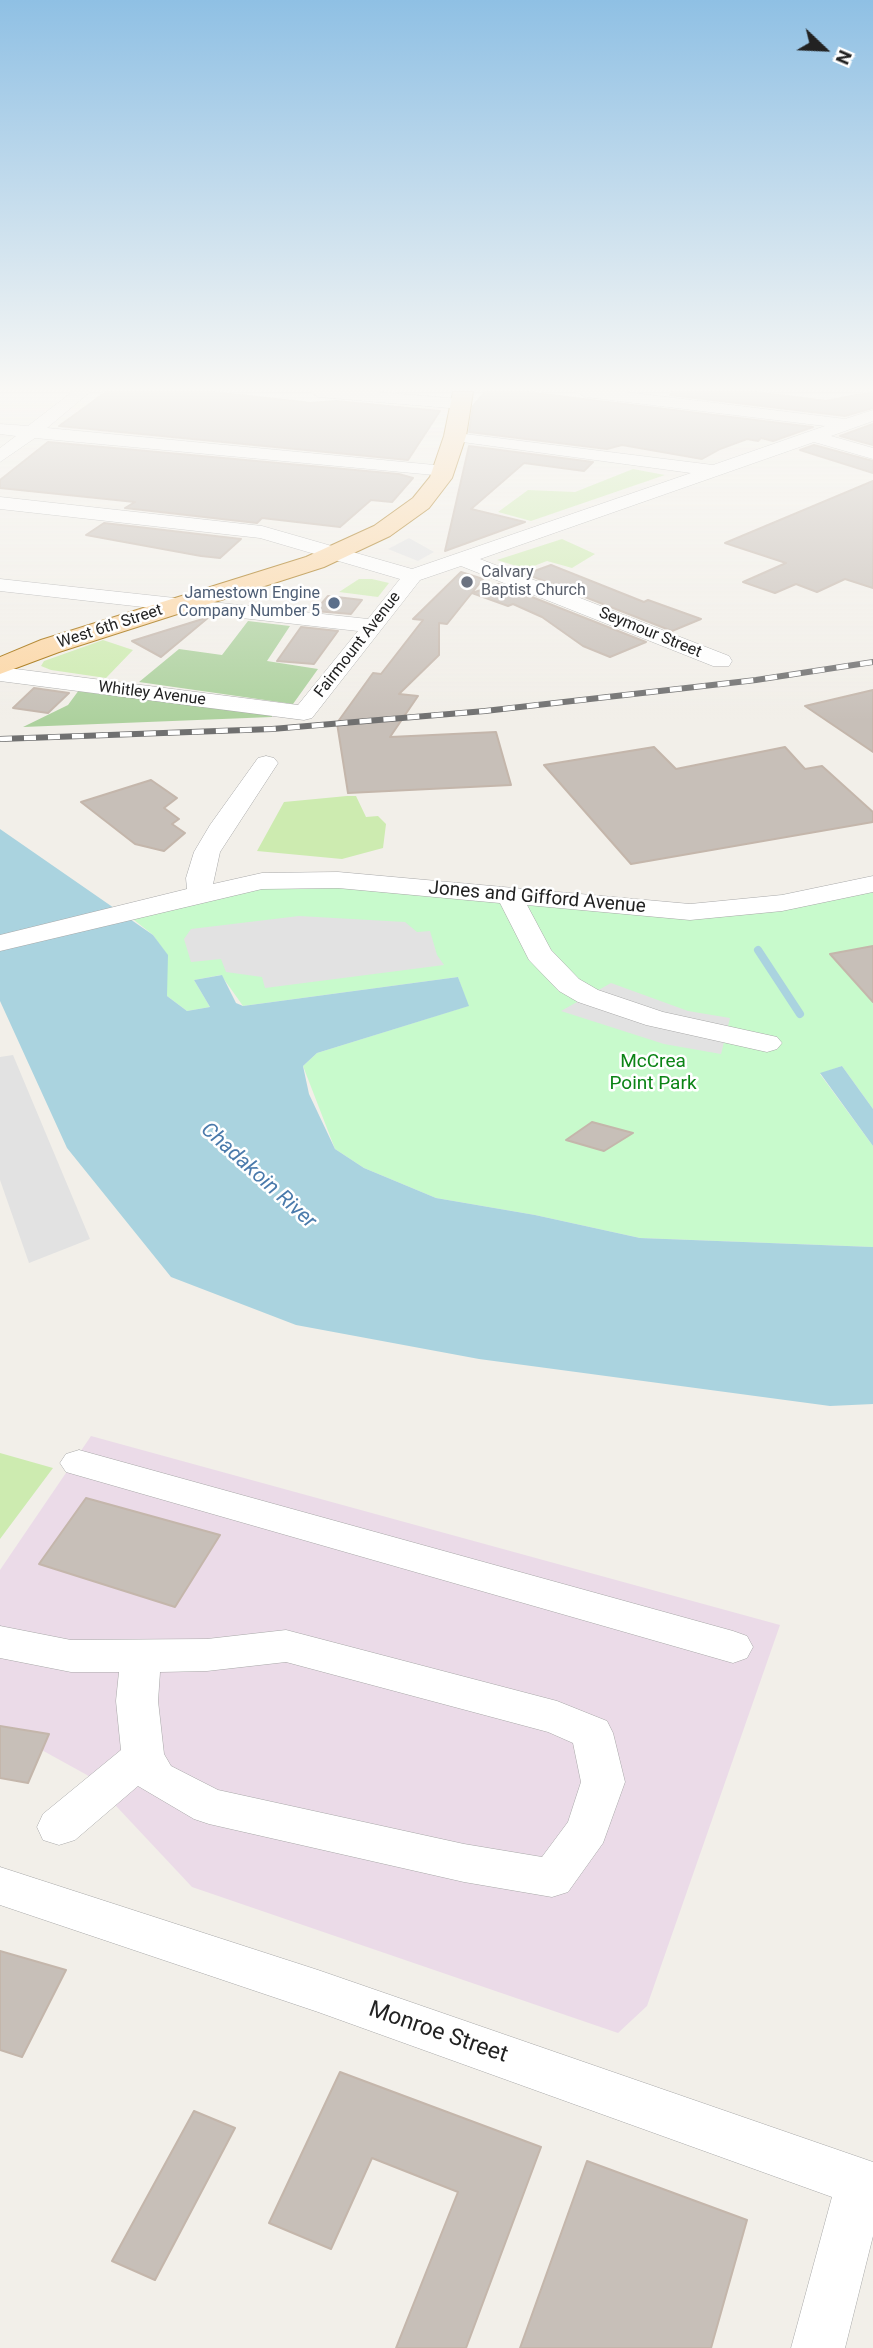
<!DOCTYPE html>
<style>
body{margin:0}
#map{position:relative;width:873px;height:2348px;overflow:hidden;background:#f2efe9;font-family:Roboto,sans-serif}
canvas{display:block}
.north{position:absolute;left:789px;top:14px;width:70px;height:70px;-webkit-text-stroke:5px #fff;paint-order:stroke;rotate:113deg;font-size:19px;font-weight:700;line-height:28px;text-align:center;color:#222}
.north::after{content:'';display:block;margin:auto;width:24px;height:32px;background:#222;clip-path:polygon(50% 0,100% 100%,50% 72%,0 100%)}
</style>
<div id="map">
<canvas width="873" height="2348"></canvas>
<div class="north">N</div>
</div>
<script>
const ctx = document.querySelector('canvas').getContext('2d');
ctx.lineJoin = 'round';
function paint(path, color) { ctx.fillStyle = color; ctx.fill(path, 'evenodd'); }
const shape = rows => new Path2D(rows.map(r => 'M' + r).join(''));
function stroke(path, color, width, dash) { ctx.strokeStyle = color; ctx.lineWidth = width; ctx.lineCap = dash ? 'butt' : 'round'; ctx.setLineDash(dash || []); ctx.stroke(path); }
function label(font, color, halo, rows, align = 'center') {
  ctx.font = font + ' Roboto,sans-serif'; ctx.lineWidth = 5; ctx.setLineDash([]); ctx.textBaseline = 'middle'; ctx.strokeStyle = halo; ctx.fillStyle = color; for (const [text, x, y, turn = 0] of rows) {
    ctx.save(); ctx.translate(x, y); ctx.rotate((+turn || 0) * Math.PI / 180); ctx.textAlign = isNaN(turn) ? turn : align; if (halo) ctx.strokeText(text, 0, 0); ctx.fillText(text, 0, 0); ctx.restore();
  }
}
const industrial = shape([
 [91,1436,780,1625,647,2006,618,2033,192,1887,87,1775,0,1727,0,1570]
]);
const grass = shape([
 [633,469,665,475,531,521,498,512,528,490,575,492],
 [562,539,595,554,572,568,547,561,526,569,497,560],
 [359,579,372,579,389,583,378,597,339,592],
 [103,640,133,650,106,678,51,670,41,666,44,661],
 [347,796,356,796,366,817,378,816,386,824,383,848,342,859,257,851,284,802],
 [0,1453,53,1468,0,1539]
]);
const forest = shape([
 [248,621,290,626,267,661,318,669,293,704,139,682,179,649,222,655],
 [79,690,272,711,272,717,23,727,68,705]
]);
const park = shape([
 [873,878,873,1109,842,1066,820,1074,873,1146,873,1247,640,1238,535,1215,436,1198,364,1168,335,1149,303,1066,317,1053,468,1006,458,977,243,1006,221,975,194,980,210,1007,187,1011,167,996,167,955,153,935,124,912,262,881,690,912]
]);
const parking = shape([
 [409,538,434,552,418,561,388,549],
 [299,916,405,922,417,932,430,931,437,955,444,965,265,988,262,977,226,972,221,959,191,962,184,939,191,929],
 [611,983,688,1011,730,1018,721,1054,664,1044,561,1011],
 [13,1055,90,1239,29,1263,0,1180,0,1057]
]);
const water = shape([
 [0,829,153,935,168,955,167,996,187,1011,210,1007,194,980,222,975,236,1003,243,1006,458,977,469,1006,317,1053,303,1066,309,1094,335,1149,364,1168,436,1198,535,1215,640,1238,873,1247,873,1404,830,1406,479,1359,296,1325,171,1277,67,1148,0,1001],
 [842,1066,873,1109,873,1146,820,1073]
]);
const stream = shape([
 [758,950,800,1014]
]);
const building = shape([
 [106,392,212,392,311,403,336,401,440,411,408,460,59,426,106,392],
 [485,392,526,392,813,427,773,441,761,438,758,441,747,439,720,449,702,459,622,445,607,449,469,432,473,406,485,392],
 [673,392,754,392,826,401,873,392,873,408,845,416,670,395,673,392],
 [873,424,873,445,840,436,873,424],
 [48,442,399,474,413,478,392,502,371,500,340,527,262,518,257,523,125,508,135,502,0,488,0,480,48,442],
 [814,445,873,461,873,473,800,450,814,445],
 [469,446,593,462,584,471,524,463,471,509,525,522,445,551,469,446],
 [873,481,873,588,845,579,817,592,796,584,775,593,743,582,786,563,725,543,873,481],
 [104,523,241,539,220,558,201,556,86,535,104,523],
 [551,565,644,602,648,600,701,619,672,631,526,574,551,565],
 [461,572,483,579,447,624,439,623,439,655,399,694,418,696,390,737,496,732,511,785,348,793,337,723,373,673,381,674,423,620,413,619,461,572],
 [499,584,646,642,610,657,583,646,542,617,513,604,508,606,472,593,499,584],
 [328,596,362,600,351,614,315,611,328,596],
 [209,617,161,657,132,641,209,617],
 [301,627,338,631,314,664,277,661,301,627],
 [34,688,69,693,48,713,13,708,34,688],
 [873,690,873,752,805,706,873,690],
 [654,747,676,769,785,747,805,769,822,766,873,812,873,822,631,864,544,765,654,747],
 [151,780,177,798,164,808,179,819,172,824,185,833,164,851,135,844,81,802,151,780],
 [873,946,873,1002,830,954,873,946],
 [592,1122,633,1133,604,1151,566,1140,592,1122],
 [86,1498,220,1535,175,1607,39,1564,86,1498],
 [0,1726,49,1734,28,1783,0,1778,0,1726],
 [0,1951,66,1970,22,2057,0,2050,0,1951],
 [340,2072,541,2147,466,2348,396,2348,458,2192,372,2158,331,2249,269,2223,340,2072],
 [194,2111,235,2128,155,2280,112,2261,194,2111],
 [587,2161,747,2220,711,2348,520,2348,587,2161]
]);
const minor = shape([
 [72,392,90,392,47,428,445,466,454,471,445,476,35,438,0,462,0,448,16,436,0,434,0,424,28,426,72,392],
 [310,392,379,392,461,399,469,404,461,409,318,397,310,392],
 [577,392,627,392,845,419,873,410,873,421,831,436,873,448,873,459,814,442,480,559,729,656,732,661,729,666,713,666,461,566,420,580,312,718,304,720,0,681,0,667,298,705,358,631,0,591,0,579,368,619,400,579,260,538,0,509,0,497,262,526,412,569,691,473,455,441,449,440,446,436,449,432,713,465,825,426,585,397,577,392],
 [266,756,274,758,278,763,220,852,213,884,262,873,338,872,690,904,782,895,873,876,873,892,782,911,690,920,527,905,551,950,579,979,598,990,663,1012,777,1037,782,1043,777,1049,767,1052,646,1025,578,1002,559,991,529,960,500,903,338,888,262,889,0,951,0,935,187,889,186,878,194,852,210,825,258,758,266,756],
 [79,1450,733,1631,747,1636,753,1647,747,1658,733,1663,66,1472,60,1463,66,1454,79,1450],
 [0,1626,71,1640,207,1639,286,1630,557,1701,607,1721,613,1733,625,1782,603,1843,568,1892,552,1897,464,1882,209,1824,194,1819,138,1786,75,1840,59,1845,43,1840,37,1827,43,1814,121,1750,116,1701,119,1672,71,1672,0,1658,0,1626],
 [286,1662,548,1732,573,1743,581,1782,568,1822,542,1857,464,1844,218,1790,171,1766,164,1754,158,1701,160,1672,207,1671,286,1662],
 [0,1867,318,1970,873,2162,873,2236,845,2348,791,2348,832,2197,318,2012,0,1905,0,1867]
]);
const major = shape([
 [453,392,473,392,466,436,452,478,429,508,390,536,324,567,59,652,0,674,0,657,41,640,306,557,374,526,413,498,430,477,444,436,453,392]
]);
const rail = shape([
 [0,739,272,729,485,711,756,680,873,662]
]);
const markers = [
 [467,582,7,"#6b7280"],
 [334,603,7,"#5c6f8a"]
];
const farWorshipnames = [
 ["Calvary",481,573],
 ["Baptist Church",481,591]
];
const farServicenames = [
 ["Jamestown Engine",320,594],
 ["Company Number 5",320,612]
];
const farStreetnames = [
 ["West 6th Street",110,627,-18],
 ["Seymour Street",650,633,22],
 ["Fairmount Avenue",358,645,-52],
 ["Whitley Avenue",152,694,7]
];
const streetNames = [
 ["Jones and Gifford Avenue",537,898,5]
];
const parkNames = [
 ["McCrea",653,1062],
 ["Point Park",653,1084]
];
const waterNames = [
 ["Chadakoin River",258,1176,42]
];
const nearStreetnames = [
 ["Monroe Street",438,2033,19]
];
paint(industrial, '#ebdbe8');
paint(grass, '#cdebb0');
paint(forest, '#add19e');
paint(park, '#c8facc');
paint(parking, '#e2e2e2');
paint(water, '#aad3df');
stroke(stream, '#aad3df', 8);
paint(building, '#c7bfb8');
stroke(building, '#c4b6ab', 2);
stroke(minor, '#a9a9a9', 1);
stroke(major, '#a06b00', 2);
paint(minor, '#fff');
paint(major, '#fcd6a4');
stroke(rail, '#707070', 6);
stroke(rail, '#fff', 4.5, [12]);
const sky = ctx.createLinearGradient(0, 0, 0, 721);
sky.addColorStop(0, '#8fc0e4');
sky.addColorStop(0.54, '#f9f8f5');
sky.addColorStop(1, '#f9f8f500');
ctx.fillStyle = sky;
ctx.fillRect(0, 0, 873, 721);
for (const [x, y, r, color] of markers) { const dot = new Path2D(); dot.arc(x, y, r, 0, 2 * Math.PI); ctx.fillStyle = color; ctx.fill(dot); stroke(dot, '#fff', 2.5); }
label('16px', '#5b616d', '#fff', farWorshipnames, 'left');
label('16px', '#4e5e75', '#fff', farServicenames, 'right');
label('16px', '#222', '#fff', farStreetnames);
label('19px', '#222', '#fff', streetNames);
label('19px', '#0c8416', '#fff', parkNames);
label('italic 21px', '#4a7aab', '#fff', waterNames);
label('23px', '#222', '#fff', nearStreetnames);
</script>
